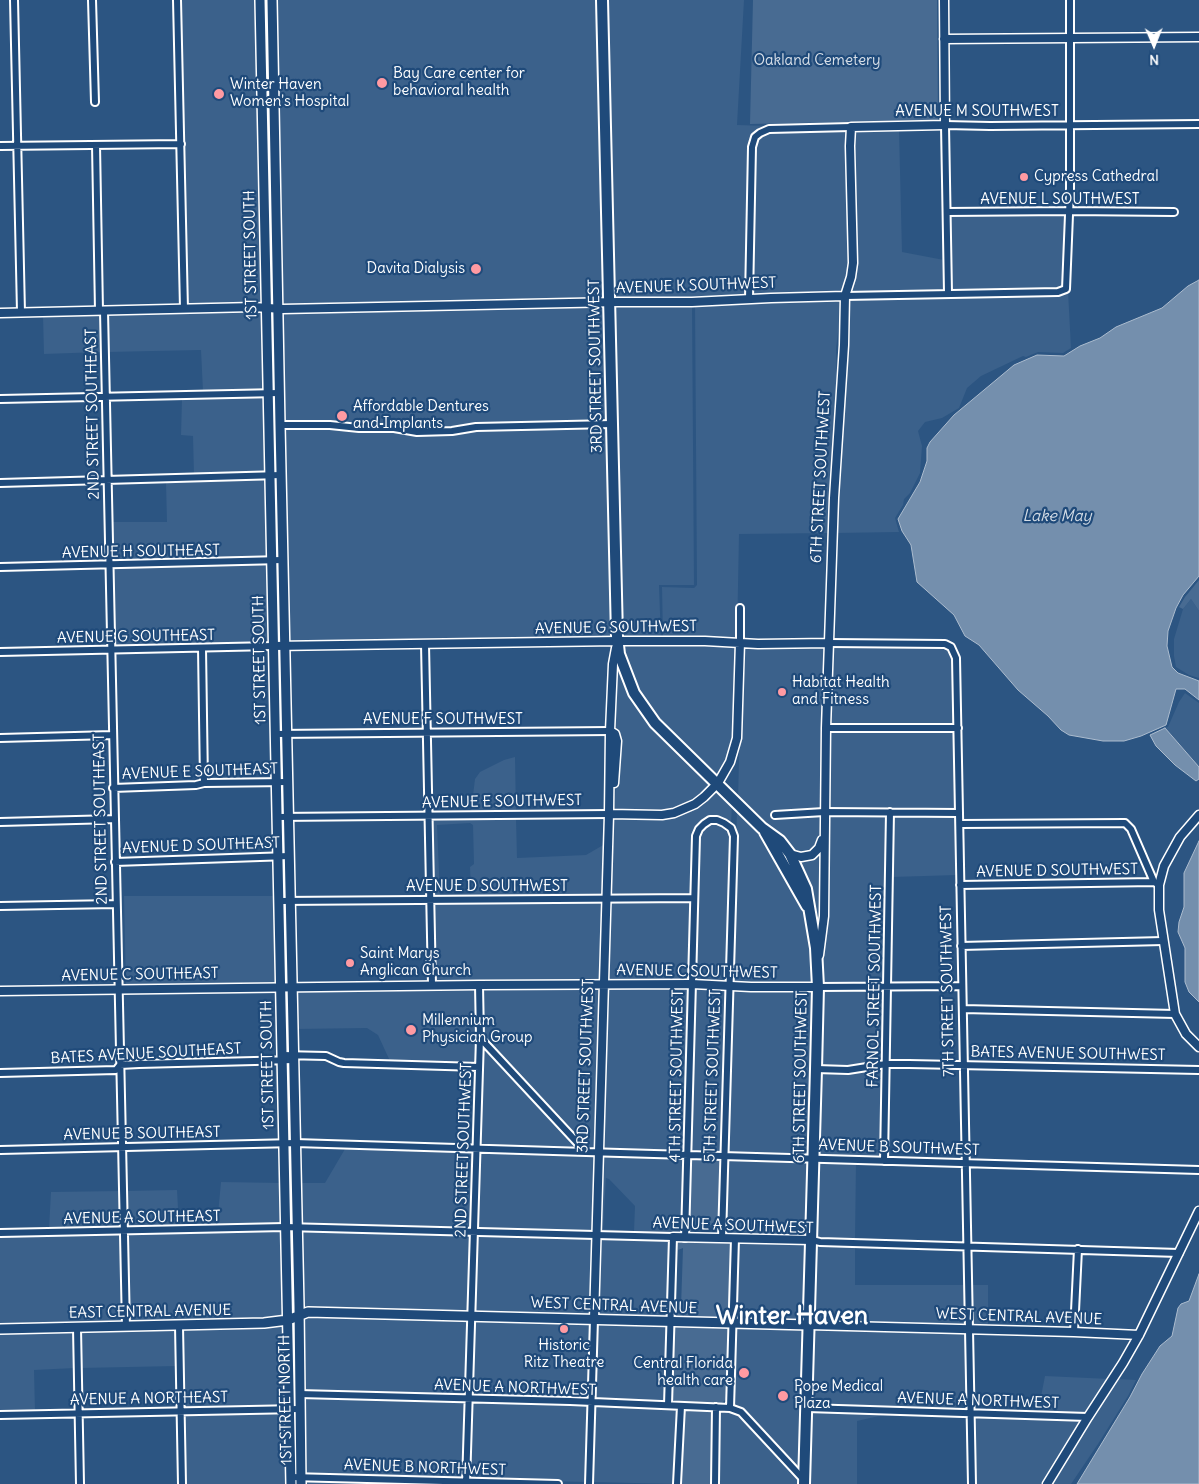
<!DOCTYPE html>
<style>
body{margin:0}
#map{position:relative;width:1199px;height:1484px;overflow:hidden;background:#2c5582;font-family:Delius,sans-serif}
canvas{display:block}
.north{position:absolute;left:1129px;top:20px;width:50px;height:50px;-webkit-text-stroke:4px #1f4a7a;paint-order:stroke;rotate:179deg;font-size:14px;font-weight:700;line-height:20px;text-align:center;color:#fff}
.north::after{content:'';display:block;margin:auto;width:18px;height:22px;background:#fff;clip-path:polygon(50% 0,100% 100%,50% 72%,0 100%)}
</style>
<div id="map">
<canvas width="1199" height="1484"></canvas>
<div class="north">N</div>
</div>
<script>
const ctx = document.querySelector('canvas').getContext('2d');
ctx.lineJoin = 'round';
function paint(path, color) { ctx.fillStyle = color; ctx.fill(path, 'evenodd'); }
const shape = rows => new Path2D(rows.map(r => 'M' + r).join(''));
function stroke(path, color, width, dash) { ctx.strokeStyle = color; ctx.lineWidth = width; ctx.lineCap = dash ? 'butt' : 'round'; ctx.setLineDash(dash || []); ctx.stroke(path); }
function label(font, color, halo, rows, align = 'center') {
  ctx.font = font + ' Delius,sans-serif'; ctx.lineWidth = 4.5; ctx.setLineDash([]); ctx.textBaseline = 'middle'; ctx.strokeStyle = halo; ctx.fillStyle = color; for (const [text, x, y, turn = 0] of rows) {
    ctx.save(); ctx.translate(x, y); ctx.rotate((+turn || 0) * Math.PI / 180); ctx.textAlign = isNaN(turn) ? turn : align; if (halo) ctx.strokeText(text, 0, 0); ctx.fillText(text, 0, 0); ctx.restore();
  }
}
const built = shape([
 [180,0,257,0,263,304,187,306],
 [263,0,270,0,274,305,269,304],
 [276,0,599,0,606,299,280,306],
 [605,0,744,0,737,125,767,126,757,130,750,141,746,296,692,299,612,299],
 [848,130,850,263,843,293,752,295,755,148,757,139,761,135,769,133],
 [854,130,899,130,902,252,944,260,945,290,849,293],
 [949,215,1066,215,1064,286,1058,289,951,290],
 [1068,291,1071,348,1063,353,1038,352,1026,357,1023,356,981,376,967,388,959,408,942,418,925,422,918,431,922,446,920,473,910,493,904,499,903,505,895,518,899,532,835,533,847,345,848,299,1058,296,1067,293],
 [842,299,836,349,837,395,830,533,739,534,737,638,663,638,662,587,694,588,697,585,695,305],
 [692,302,694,585,659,585,661,641,273,646,275,477,266,307],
 [263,310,265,390,203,392,201,350,107,352,107,314],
 [101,314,101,352,44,354,43,315],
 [265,397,268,473,194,475,193,436,181,435,182,399],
 [268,480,268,558,112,562,111,522,167,522,166,483],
 [268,564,270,643,114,647,112,568],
 [1191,599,1199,611,1199,678,1189,675,1176,667,1174,656,1174,639,1183,609],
 [621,644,737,645,734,737,728,760,717,778,657,720,637,693],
 [742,645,826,646,821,809,772,812,772,818,821,815,821,830,817,847,811,852,801,854,791,852,738,799],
 [832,646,948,648,954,658,955,725,829,724],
 [617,658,625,681,713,783,694,801,673,810,662,812,614,811,619,745,618,732,613,728],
 [1185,693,1199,703,1199,767,1165,728,1168,727,1179,702],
 [829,731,955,732,956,810,827,809],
 [515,757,516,812,471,812,475,779,480,772,504,760],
 [718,788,732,802,731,825,725,820,717,817,709,818,696,827,693,836,692,895,609,896,612,817,675,816,696,807],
 [737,807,759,828,806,911,810,929,815,984,733,983],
 [827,815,887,815,885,983,821,984,821,967,825,935],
 [893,815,957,816,957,875,892,877],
 [516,818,517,858,586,855,605,844,603,896,433,897,431,820],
 [470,823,473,825,474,864,470,867,471,893,440,895,437,825],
 [717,823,723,826,728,830,731,837,726,983,695,981,699,837,701,831,706,826],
 [821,851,821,916,818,943,795,859,808,860,814,858],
 [124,896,276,896,278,983,126,986],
 [691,901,689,980,607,981,609,902],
 [603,902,601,981,435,982,433,903],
 [689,987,685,1152,602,1150,606,988],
 [695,987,727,989,722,1153,690,1152],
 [477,988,476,1063,390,1061,378,1035,367,1028,295,1029,295,989],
 [482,988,601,988,596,1149,587,1149,483,1037],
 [733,989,815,990,811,1155,728,1153],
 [885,989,883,1061,848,1067,819,1066,821,990],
 [482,1045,578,1149,479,1146],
 [883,1068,882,1155,868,1157,817,1155,819,1073,853,1073],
 [345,1149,473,1152,471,1229,299,1224,299,1183,325,1183],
 [479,1152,596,1156,593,1232,476,1229],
 [602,1156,685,1159,683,1234,599,1232],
 [606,1178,609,1179,635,1206,634,1231,603,1229],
 [728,1160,811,1162,809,1237,724,1235],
 [816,1162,856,1163,855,1240,815,1238],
 [221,1182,282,1183,282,1223,217,1225],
 [177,1190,179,1226,126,1227,125,1191],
 [120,1191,120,1227,49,1229,51,1192],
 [282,1230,285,1317,128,1323,126,1234],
 [300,1231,471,1235,469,1313,302,1311],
 [121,1234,123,1323,0,1326,0,1237],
 [476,1235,593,1238,591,1316,475,1313],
 [599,1238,670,1241,668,1318,597,1316],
 [738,1242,809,1243,806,1322,736,1320],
 [814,1244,855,1246,855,1285,966,1285,967,1326,812,1322],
 [971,1285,988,1285,988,1323,986,1327,972,1326],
 [309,1316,469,1320,467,1395,302,1391,303,1317],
 [475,1320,591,1322,589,1399,473,1395],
 [597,1322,667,1324,665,1402,595,1399],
 [285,1324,287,1406,183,1408,182,1329],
 [736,1326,806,1328,802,1473,744,1409,733,1405],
 [812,1328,967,1333,966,1401,952,1409,810,1405],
 [176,1329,177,1366,80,1368,80,1331],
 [74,1331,75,1368,34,1370,35,1411,0,1411,0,1332],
 [1045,1376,1110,1379,1087,1414,1038,1412],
 [1117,1379,1136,1380,1128,1396,1098,1444,1071,1484,1051,1484],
 [302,1397,467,1402,464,1479,304,1473],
 [473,1402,589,1406,586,1482,470,1479],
 [595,1406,677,1409,675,1484,592,1482],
 [719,1410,729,1411,740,1414,801,1482,801,1484,718,1484],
 [287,1412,288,1484,184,1484,183,1414],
 [809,1412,888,1414,857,1421,857,1484,811,1484,807,1479],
 [974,1416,1083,1420,1043,1484,975,1484],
 [304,1480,423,1484,304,1484]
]);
const green = shape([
 [753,0,937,0,938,120,750,124],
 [1199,580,1199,611,1191,599,1183,609,1179,607,1185,597],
 [695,1158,719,1159,722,1164,720,1209,716,1225,690,1225,689,1223,691,1160],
 [678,1241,731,1243,726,1399,713,1412,711,1484,682,1484,683,1412,671,1397,675,1310,681,1307,683,1248,678,1250]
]);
const water = shape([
 [1199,280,1199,576,1183,595,1176,608,1168,631,1167,646,1172,667,1178,673,1199,681,1199,700,1185,689,1176,689,1166,725,1141,736,1124,741,1103,741,1069,735,1061,730,1048,716,1018,690,979,645,965,636,954,615,917,582,911,545,902,531,898,519,920,482,927,461,927,448,930,442,954,415,1014,365,1037,355,1064,356,1080,346,1100,338,1116,327,1162,308,1188,286,1199,280],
 [1165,728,1199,767,1199,779,1196,781,1175,765,1156,746,1150,735,1165,728],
 [1199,841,1199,1002,1189,992,1185,982,1185,948,1178,932,1179,922,1184,907,1184,873,1199,841],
 [1199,1274,1199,1484,1077,1484,1130,1397,1142,1374,1160,1346,1172,1336,1178,1308,1181,1304,1189,1301,1199,1274]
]);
const minor = shape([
 [14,0,21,312],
 [92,0,95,102],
 [177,0,184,309],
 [96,145,99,311],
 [0,146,181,144],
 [947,212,1069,211,1174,212],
 [948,293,945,125,990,126,1199,124],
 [845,296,1058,292,1066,289,1070,190,1070,0],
 [749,299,752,147,755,137,760,133,769,129,851,127],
 [104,311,126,1327],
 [0,399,279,393],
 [280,425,330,425,359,428,394,428,417,432,452,431,476,427,612,424],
 [0,483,281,475],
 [0,567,282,560],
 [740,642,740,608],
 [829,643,945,644,951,647,956,658,972,1484],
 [425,644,432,985],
 [202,648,204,783],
 [0,652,273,646],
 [826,728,958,728],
 [275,734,610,731],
 [0,738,112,735],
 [113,788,196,785,204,783,288,782],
 [775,815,824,812,959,813],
 [277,817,609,814],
 [0,822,114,819],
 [960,824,1125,823,1131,829,1154,882,1159,885],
 [115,862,289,856],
 [960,885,1154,882],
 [279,901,694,898],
 [0,906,116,904],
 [961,946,1163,941],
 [818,987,962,986],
 [963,1009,1175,1014],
 [480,1038,586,1152,1199,1170],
 [282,1055,326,1056,339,1062,344,1063,479,1067],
 [816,1069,848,1070,886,1064,909,1064,1199,1070],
 [0,1073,116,1070,120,1065,139,1064,293,1060],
 [0,1150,295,1143,586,1152],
 [884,1161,890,812],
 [0,1233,285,1227,673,1237,668,1405],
 [685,1238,696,836,699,829,704,824,710,820,717,820,724,823,731,828,734,836,722,1238],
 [812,1240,820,1242,1179,1253],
 [179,1326,182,1484],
 [77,1328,80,1484],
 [1074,1332,1078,1249],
 [299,1394,570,1401,730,1408,741,1412,805,1481],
 [730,1408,735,1238],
 [807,1408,1088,1417],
 [0,1415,299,1409],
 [291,1477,558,1484],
 [466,1484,480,1038,479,985],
 [589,1484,594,1319],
 [677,1484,681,1406],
 [715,1484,716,1407]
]);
const tertiary = shape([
 [944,39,1199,37],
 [0,313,254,307,282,309,618,302,692,302,771,298,845,296],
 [273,646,617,641,705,641,758,644,829,643],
 [610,731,615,734,617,741,614,783],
 [609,814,662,815,674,813,695,804,704,797,718,783,730,762,737,738,740,642],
 [1199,815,1180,837,1164,866,1159,885,1159,910,1175,1014,1186,1034,1199,1047],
 [790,854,801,857,812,855,819,848,822,840],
 [819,955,824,916,826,728,834,498,844,345,845,296,851,277,853,263,850,146,851,127,945,125,944,0],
 [0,991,479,985,692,984,751,987,818,987],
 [673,1237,812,1240],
 [594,1319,609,814,610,731,613,664,616,648],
 [809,1325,1074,1332,1139,1335],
 [1047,1484,1088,1417,1123,1363,1139,1335,1199,1211]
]);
const secondary = shape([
 [260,0,291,1484],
 [272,0,280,425,299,1306,301,1484],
 [0,1329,264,1323,288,1320,308,1312,809,1325]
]);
const trunk = shape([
 [602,0,617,636,619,654,634,693,655,723,762,828,780,841,790,854,806,889,816,948,818,987,816,1069,804,1484],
 [765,832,807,906]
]);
const markers = [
 [382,83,6,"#ff9aa2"],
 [219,94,6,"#ff9aa2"],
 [1024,177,5,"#ff9aa2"],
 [476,269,6,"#ff9aa2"],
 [342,416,6,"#ff9aa2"],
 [782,692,5,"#ff9aa2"],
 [350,963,5,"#ff9aa2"],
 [411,1030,6,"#ff9aa2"],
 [564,1329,5,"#ff9aa2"],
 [744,1373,6,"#ff9aa2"],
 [783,1396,6,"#ff9aa2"]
];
const parkNames = [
 ["Oakland Cemetery",817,61]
];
const poiNames = [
 ["Bay Care center for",393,74],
 ["behavioral health",393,91],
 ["Winter Haven",230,85],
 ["Women's Hospital",230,102],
 ["Cypress Cathedral",1034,177],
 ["Davita Dialysis",465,269,"right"],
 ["Affordable Dentures",353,407],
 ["and Implants",353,424],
 ["Habitat Health",792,683],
 ["and Fitness",792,700],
 ["Saint Marys",360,954],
 ["Anglican Church",360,971],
 ["Millennium",422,1021],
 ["Physician Group",422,1038],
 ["Historic",564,1346,"center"],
 ["Ritz Theatre",564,1363,"center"],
 ["Central Florida",733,1364,"right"],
 ["health care",733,1381,"right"],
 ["Pope Medical",794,1387],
 ["Plaza",794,1404]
];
const streetNames = [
 ["AVENUE M SOUTHWEST",977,112],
 ["AVENUE L SOUTHWEST",1060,200],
 ["1ST STREET SOUTH",251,255,-91],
 ["AVENUE K SOUTHWEST",696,286,-2],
 ["3RD STREET SOUTHWEST",596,366,-91],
 ["2ND STREET SOUTHEAST",93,414,-91],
 ["6TH STREET SOUTHWEST",821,477,-87],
 ["AVENUE H SOUTHEAST",141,552,-1],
 ["AVENUE G SOUTHWEST",616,628,-1],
 ["AVENUE G SOUTHEAST",136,637,-1],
 ["1ST STREET SOUTH",260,660,-91],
 ["AVENUE F SOUTHWEST",443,720],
 ["AVENUE E SOUTHEAST",200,772,-2],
 ["AVENUE E SOUTHWEST",502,802,-1],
 ["2ND STREET SOUTHEAST",101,819,-91],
 ["AVENUE D SOUTHEAST",201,846,-2],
 ["AVENUE D SOUTHWEST",1057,871,-1],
 ["AVENUE D SOUTHWEST",487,887],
 ["AVENUE C SOUTHWEST",697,972,1],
 ["AVENUE C SOUTHEAST",140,975,-1],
 ["FARNOL STREET SOUTHWEST",875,986,-89],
 ["7TH STREET SOUTHWEST",948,991,-91],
 ["BATES AVENUE SOUTHEAST",146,1054,-3],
 ["BATES AVENUE SOUTHWEST",1068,1054,1],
 ["1ST STREET SOUTH",268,1065,-91],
 ["3RD STREET SOUTHWEST",586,1066,-88],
 ["4TH STREET SOUTHWEST",677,1076,-89],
 ["5TH STREET SOUTHWEST",713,1076,-88],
 ["6TH STREET SOUTHWEST",801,1077,-89],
 ["AVENUE B SOUTHEAST",142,1134,-1],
 ["AVENUE B SOUTHWEST",899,1148,2],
 ["2ND STREET SOUTHWEST",464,1150,-88],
 ["AVENUE A SOUTHEAST",142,1218,-1],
 ["AVENUE A SOUTHWEST",733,1226,2],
 ["WEST CENTRAL AVENUE",614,1306,2],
 ["EAST CENTRAL AVENUE",150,1312,-1],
 ["WEST CENTRAL AVENUE",1019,1317,2],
 ["AVENUE A NORTHWEST",515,1388,2],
 ["AVENUE A NORTHEAST",149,1399,-1],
 ["1ST STREET NORTH",286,1400,-91],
 ["AVENUE A NORTHWEST",978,1401,2],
 ["AVENUE B NORTHWEST",425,1468,2]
];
const waterNames = [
 ["Lake May",1057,516]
];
const townNames = [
 ["Winter Haven",792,1317]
];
paint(built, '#3b618b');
paint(green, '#486b92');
paint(water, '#748fad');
stroke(water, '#acbcce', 1);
stroke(minor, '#fff', 10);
stroke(tertiary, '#fff', 11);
stroke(secondary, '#fff', 12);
stroke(trunk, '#fff', 14);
stroke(minor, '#1f4a7a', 6);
stroke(tertiary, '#1f4a7a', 8);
stroke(secondary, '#1f4a7a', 9);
stroke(trunk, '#1f4a7a', 10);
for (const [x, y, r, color] of markers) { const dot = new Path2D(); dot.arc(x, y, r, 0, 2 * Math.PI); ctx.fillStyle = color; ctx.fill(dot); stroke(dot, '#1f4a7a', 2); }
label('15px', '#dae1e9', '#1f4a7a', parkNames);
label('15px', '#fff', '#1f4a7a', poiNames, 'left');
label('15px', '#fff', '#1f4a7a', streetNames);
label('italic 16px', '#d5dde6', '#1f4a7a', waterNames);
label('bold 25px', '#fff', '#1f4a7a', townNames);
</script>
